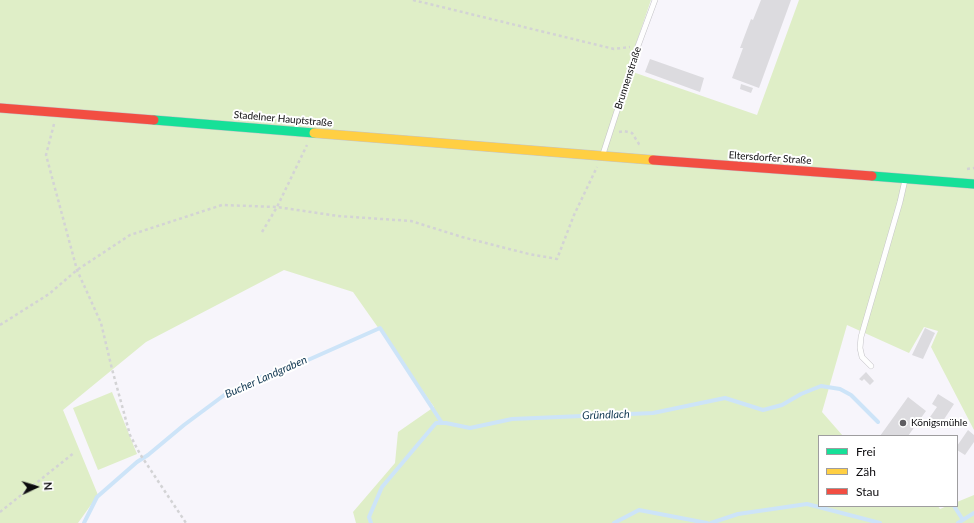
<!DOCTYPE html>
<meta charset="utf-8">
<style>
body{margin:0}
#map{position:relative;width:974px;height:523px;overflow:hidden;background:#f7f5fb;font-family:Lato,sans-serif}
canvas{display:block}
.legend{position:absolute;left:818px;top:435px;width:140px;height:72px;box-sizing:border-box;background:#fff;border:1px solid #9e9d9f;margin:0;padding:5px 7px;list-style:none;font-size:12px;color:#0c0b0e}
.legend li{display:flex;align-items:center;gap:8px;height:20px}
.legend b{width:20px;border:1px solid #9e9d9f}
.north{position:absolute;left:16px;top:467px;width:40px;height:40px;-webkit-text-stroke:3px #fff;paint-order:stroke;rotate:86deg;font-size:11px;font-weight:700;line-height:16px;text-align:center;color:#0c0b0e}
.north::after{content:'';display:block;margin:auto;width:14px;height:18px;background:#0c0b0e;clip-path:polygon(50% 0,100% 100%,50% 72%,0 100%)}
</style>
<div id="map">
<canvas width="974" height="523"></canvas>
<ul class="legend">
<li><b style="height:5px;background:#16e098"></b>Frei</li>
<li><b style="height:5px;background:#ffcf43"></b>Zäh</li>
<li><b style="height:5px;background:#f24e42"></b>Stau</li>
</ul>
<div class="north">N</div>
</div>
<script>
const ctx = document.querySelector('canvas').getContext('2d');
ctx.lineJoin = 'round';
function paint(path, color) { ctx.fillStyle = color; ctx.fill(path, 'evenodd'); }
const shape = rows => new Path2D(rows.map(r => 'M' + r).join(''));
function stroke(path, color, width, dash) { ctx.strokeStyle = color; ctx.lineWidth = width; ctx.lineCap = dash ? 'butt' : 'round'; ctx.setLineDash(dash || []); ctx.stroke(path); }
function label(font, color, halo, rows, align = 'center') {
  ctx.font = font + ' Lato,sans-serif'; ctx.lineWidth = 4; ctx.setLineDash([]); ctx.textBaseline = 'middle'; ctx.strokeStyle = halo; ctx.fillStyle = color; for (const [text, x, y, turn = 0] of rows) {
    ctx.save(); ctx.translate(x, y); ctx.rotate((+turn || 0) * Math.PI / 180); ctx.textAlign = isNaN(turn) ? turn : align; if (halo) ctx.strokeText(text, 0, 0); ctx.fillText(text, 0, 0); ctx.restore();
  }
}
const green = shape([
 [0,0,651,0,627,70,757,115,799,0,974,0,974,430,931,347,938,331,924,327,909,353,847,325,822,412,843,436,819,436,819,506,938,506,940,509,947,506,957,506,957,502,974,495,974,523,356,523,353,512,395,463,398,432,434,407,353,292,284,270,146,342,63,410,98,495,78,523,0,523],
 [112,392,137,454,98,470,73,408]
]);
const stream = shape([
 [954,506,963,520],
 [84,523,97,497,137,462,148,455,184,425,227,393,270,373,299,364,380,328,442,423],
 [371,523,369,517,382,487,436,423,446,423,470,428,512,419,653,413,725,398,763,410,782,405,801,394,821,386,840,389,851,395,878,422],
 [614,523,639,510,707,523],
 [711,523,738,514,807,504,880,523],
 [958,523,974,513]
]);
const building = shape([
 [761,0,791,0,759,88,732,78,743,48,740,48,751,19,753,20],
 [650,59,704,78,700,92,645,72],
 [741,84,753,88,751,93,740,89],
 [925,328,935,333,923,359,912,355],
 [866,372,874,381,870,385,864,379,862,381,859,379],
 [938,394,954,404,941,424,930,417,937,407,932,404],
 [908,397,926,411,908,436,880,436],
 [968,430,974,435,974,442,965,455,957,450,957,446]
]);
const path = shape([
 [413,0,614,49,630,47],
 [54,124,46,155,77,270,101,323,112,369,130,435,140,454,186,523],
 [619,132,624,131,632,133,639,144,641,145],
 [967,169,974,168],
 [262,232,277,207,307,145],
 [0,325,49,294,77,270,130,235,222,205,277,207,338,216,411,221,462,237,529,254,557,259,574,215,597,167],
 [0,512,75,452]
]);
const lane = shape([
 [603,154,638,46,655,0],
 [871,366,862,357,860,348,861,337,900,202,905,180]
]);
const fast = shape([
 [154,120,314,133],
 [872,176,974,184]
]);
const slow = shape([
 [314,133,653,160]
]);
const jam = shape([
 [0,108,154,120],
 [653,160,872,176]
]);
const markers = [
 [903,423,4,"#5e5d61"]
];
const streetNames = [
 ["Brunnenstraße",628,78,-72],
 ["Stadelner Hauptstraße",283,119,5],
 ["Eltersdorfer Straße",770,158,4]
];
const poiNames = [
 ["Königsmühle",911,423]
];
const waterNames = [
 ["Bucher Landgraben",266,377,-24],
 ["Gründlach",606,415,-2]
];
paint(green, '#dfeec7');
stroke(stream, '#cde4f8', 4);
paint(building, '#dcdbdf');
stroke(lane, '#c4c3c7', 6);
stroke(fast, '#c4c3c7', 10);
stroke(slow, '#c4c3c7', 10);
stroke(jam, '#c4c3c7', 10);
stroke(path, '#d3d3d5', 2.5, [3, 3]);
stroke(lane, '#fefefe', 5);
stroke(fast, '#16e098', 9);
stroke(slow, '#ffcf43', 9);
stroke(jam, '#f24e42', 9);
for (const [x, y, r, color] of markers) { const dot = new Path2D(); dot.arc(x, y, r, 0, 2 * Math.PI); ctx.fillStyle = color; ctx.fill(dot); stroke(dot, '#fff', 1.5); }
label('10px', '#0c0b0e', '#fff', streetNames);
label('10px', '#0c0b0e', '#fff', poiNames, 'left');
label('italic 11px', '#0f3650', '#fff', waterNames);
</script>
